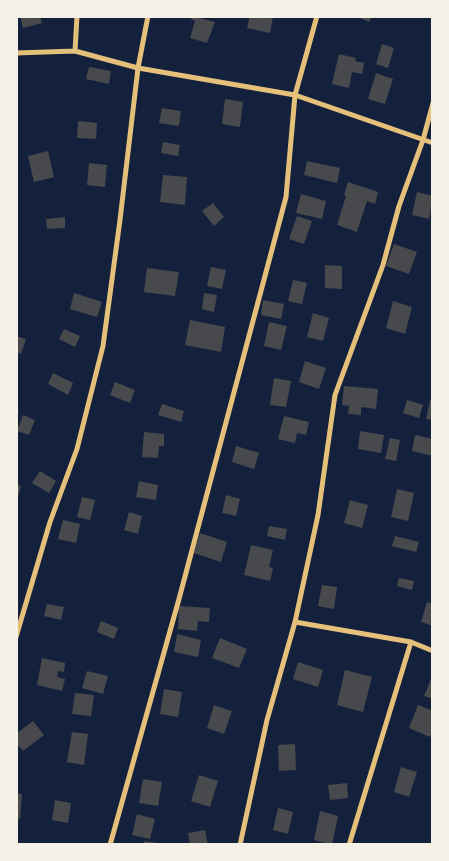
<!DOCTYPE html>
<style>
body{margin:0}
#map{position:relative;width:449px;height:861px;overflow:hidden;background:#14213d;font-family:"Space Grotesk",sans-serif}
canvas{display:block}
.frame{position:absolute;inset:0;border:18px solid #f6f1e7;pointer-events:none}
</style>
<div id="map">
<canvas width="449" height="861"></canvas>
<div class="frame"></div>
</div>
<script>
const ctx = document.querySelector('canvas').getContext('2d');
ctx.lineJoin = 'round';
function paint(path, color) { ctx.fillStyle = color; ctx.fill(path, 'evenodd'); }
const shape = rows => new Path2D(rows.map(r => 'M' + r).join(''));
function stroke(path, color, width, dash) { ctx.strokeStyle = color; ctx.lineWidth = width; ctx.lineCap = dash ? 'butt' : 'round'; ctx.setLineDash(dash || []); ctx.stroke(path); }
const building = shape([
 [20,16,40,16,42,23,23,28],
 [192,16,215,22,207,43,190,38,195,21,191,19],
 [250,16,273,16,270,33,247,28],
 [356,16,372,16,369,22],
 [382,44,394,48,388,68,376,64],
 [339,54,356,58,355,61,364,63,362,74,352,72,349,88,332,84],
 [89,67,111,71,109,84,86,79],
 [376,73,393,79,385,104,368,99],
 [225,99,243,102,240,127,222,124],
 [162,108,181,111,179,126,159,123],
 [78,121,97,123,96,139,77,138],
 [163,142,180,145,178,156,161,153],
 [48,151,54,177,34,182,28,156],
 [307,161,340,168,337,183,304,175],
 [89,163,107,165,105,187,87,185],
 [163,175,187,177,185,205,160,202],
 [348,182,378,192,375,204,367,201,357,232,337,225,346,196,344,195],
 [417,192,433,196,429,219,412,215],
 [301,194,326,201,322,219,296,213],
 [213,203,224,217,214,226,202,211],
 [297,216,312,221,304,244,289,239],
 [65,217,65,228,47,229,46,219],
 [394,244,417,252,409,274,386,266],
 [325,265,342,266,342,289,325,288],
 [211,267,226,270,222,289,207,286],
 [147,268,179,272,175,296,144,292],
 [293,280,307,283,302,304,288,301],
 [74,293,102,302,97,317,70,309],
 [204,293,217,295,214,312,202,309],
 [263,300,284,304,281,319,261,315],
 [393,301,412,307,405,334,386,328],
 [313,313,329,318,323,341,307,337],
 [190,320,225,327,221,352,185,345],
 [269,322,287,326,281,350,264,346],
 [64,329,80,336,75,347,59,339],
 [16,336,26,339,21,354,16,352],
 [305,361,326,368,319,389,299,382],
 [53,373,73,383,68,395,48,384],
 [274,378,291,381,286,407,270,405],
 [115,382,135,390,130,403,110,395],
 [344,386,378,389,376,409,361,407,361,415,348,414,349,406,342,405],
 [407,400,423,405,419,418,403,413],
 [430,400,433,400,433,420,426,419],
 [162,404,184,411,181,422,158,415],
 [23,415,35,420,29,435,17,431],
 [284,416,309,422,306,435,297,433,295,443,278,439],
 [360,431,384,435,381,453,358,449],
 [144,432,164,434,164,446,159,446,158,458,142,457],
 [415,435,433,439,433,456,412,451],
 [390,438,400,440,396,461,385,459],
 [236,446,259,453,254,469,232,462],
 [40,471,56,481,49,493,32,483],
 [139,481,158,485,156,500,136,497],
 [16,484,21,486,17,500,16,500],
 [397,489,414,493,408,521,391,517],
 [226,495,240,499,236,516,222,513],
 [82,497,95,500,90,520,77,517],
 [350,500,368,505,362,528,344,523],
 [129,512,142,516,138,534,124,530],
 [63,520,80,524,76,543,58,539],
 [269,526,287,529,285,540,267,536],
 [200,533,227,542,221,562,194,553],
 [395,536,419,542,416,552,392,546],
 [251,545,273,550,269,567,273,568,270,581,244,575],
 [399,578,414,581,412,590,397,586],
 [322,585,337,587,334,609,318,606],
 [427,602,433,604,433,626,421,622],
 [47,604,64,607,61,620,44,616],
 [179,606,210,608,209,622,198,621,197,631,178,629],
 [101,621,118,628,114,639,97,632],
 [177,634,201,640,198,657,174,652],
 [220,638,247,649,239,668,212,658],
 [42,658,65,663,64,672,58,671,57,677,65,679,62,691,37,685],
 [298,662,323,670,318,687,293,679],
 [345,670,372,677,363,712,337,705],
 [87,671,108,676,103,694,82,688],
 [433,674,433,699,424,696],
 [164,689,182,692,178,717,160,714],
 [75,693,94,695,91,716,72,714],
 [214,705,232,711,224,734,207,728],
 [418,705,433,711,433,731,430,737,409,728],
 [33,721,44,735,23,751,16,743,16,734],
 [72,732,88,734,84,765,67,762],
 [295,744,296,770,279,771,278,745],
 [401,767,417,772,409,797,394,792],
 [199,775,218,781,210,807,191,801],
 [143,779,162,782,158,806,139,803],
 [347,783,348,798,330,800,328,785],
 [16,794,22,794,20,819,16,819],
 [55,800,71,803,68,823,52,820],
 [278,808,293,812,288,834,273,830],
 [320,811,338,816,332,845,314,840],
 [137,814,155,819,150,839,132,835],
 [205,830,208,845,190,845,188,833],
 [144,841,158,843,157,845,143,845]
]);
const minor = shape([
 [75,51,77,16],
 [16,53,75,51,138,68,295,95,433,143],
 [295,622,411,642,433,651],
 [16,637,50,522,77,449,103,346,120,220,138,68,148,16],
 [110,845,179,599,286,197,295,95,317,16],
 [240,845,267,720,295,622,318,515,335,395,383,265,399,206,423,140,433,103],
 [349,845,411,642]
]);
paint(building, '#48494c');
stroke(minor, '#e5c07b', 5);
</script>
